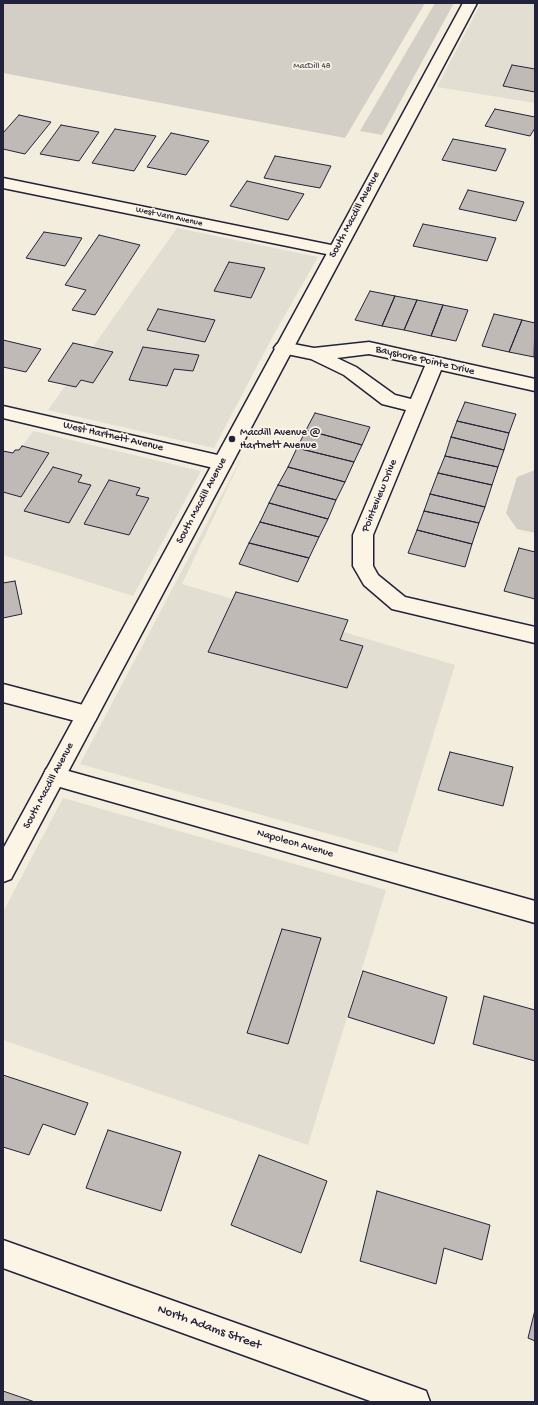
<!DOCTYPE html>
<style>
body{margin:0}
#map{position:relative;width:538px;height:1405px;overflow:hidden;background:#f3edde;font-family:"Gochi Hand",sans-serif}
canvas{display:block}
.frame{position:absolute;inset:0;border:4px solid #22223b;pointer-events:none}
</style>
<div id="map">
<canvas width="538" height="1405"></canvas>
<div class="frame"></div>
</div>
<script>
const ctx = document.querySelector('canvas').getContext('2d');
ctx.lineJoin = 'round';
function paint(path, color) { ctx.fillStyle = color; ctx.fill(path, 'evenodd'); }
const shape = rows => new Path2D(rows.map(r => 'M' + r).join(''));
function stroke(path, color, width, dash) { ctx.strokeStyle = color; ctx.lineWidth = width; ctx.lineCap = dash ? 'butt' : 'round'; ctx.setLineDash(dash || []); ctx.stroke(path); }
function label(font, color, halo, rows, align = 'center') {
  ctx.font = font + ' "Gochi Hand",sans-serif'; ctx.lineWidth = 3.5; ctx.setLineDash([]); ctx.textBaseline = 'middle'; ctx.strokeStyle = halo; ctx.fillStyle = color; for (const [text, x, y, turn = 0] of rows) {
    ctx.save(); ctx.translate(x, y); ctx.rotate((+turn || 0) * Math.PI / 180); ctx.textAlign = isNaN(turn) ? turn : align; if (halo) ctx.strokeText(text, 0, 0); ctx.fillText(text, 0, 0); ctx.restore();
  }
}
const built = shape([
 [481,3,535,3,535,103,437,87],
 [177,228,318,257,273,336,214,448,48,410],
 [33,431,201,471,133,596,3,555,3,474],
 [245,451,182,584,455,665,397,853,80,764],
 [63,798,386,890,308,1145,3,1040,3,912]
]);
const green = shape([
 [3,3,425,3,345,138,3,73],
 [435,3,454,3,382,135,360,131],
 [535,470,535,533,517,529,506,513,517,477]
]);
const building = shape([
 [512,65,535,69,535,92,503,86,512,65],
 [495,109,535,117,535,128,530,136,485,126,495,109],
 [19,115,51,122,25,154,3,149,3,133,19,115],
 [61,125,99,132,79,161,40,154,61,125],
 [115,129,156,136,134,171,92,163,115,129],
 [171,133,209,141,186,175,147,167,171,133],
 [453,139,506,149,496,171,442,160,453,139],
 [275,156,331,166,320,188,264,178,275,156],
 [247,181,304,194,288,220,230,206,247,181],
 [468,190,524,202,516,221,459,209,468,190],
 [423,224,496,238,487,261,413,246,423,224],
 [44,232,82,238,65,266,26,258,44,232],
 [99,235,140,245,95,315,72,310,86,290,65,285,99,235],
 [229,262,265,268,251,298,214,291,229,262],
 [370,291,395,296,382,326,355,320,370,291],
 [395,296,417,300,404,330,382,326,395,296],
 [417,300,443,305,431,336,404,330,417,300],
 [443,305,468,310,456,341,431,336,443,305],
 [158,309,215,320,205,342,147,330,158,309],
 [494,314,522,320,509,352,482,346,494,314],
 [522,320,535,323,534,357,509,352,522,320],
 [3,340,41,349,26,372,3,367,3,340],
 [73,343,113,352,93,383,81,380,76,387,48,381,73,343],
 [143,347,199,355,193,371,174,369,167,386,129,380,143,347],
 [465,402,516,414,509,433,457,421,465,402],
 [315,413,370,427,362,445,306,430,315,413],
 [457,421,509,433,504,450,451,437,457,421],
 [306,430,362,445,354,462,297,448,306,430],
 [451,437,504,450,498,467,445,456,451,437],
 [22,446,49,453,21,497,3,492,3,451,13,453,15,450,19,450,22,446],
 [297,448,354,462,345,482,288,467,297,448],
 [445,456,498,467,492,485,438,473,445,456],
 [53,467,82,475,78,482,91,485,69,523,24,511,53,467],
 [288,467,345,482,336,500,278,485,288,467],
 [438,473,492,485,485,507,430,494,438,473],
 [109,480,140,488,136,495,149,498,129,535,84,524,109,480],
 [278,485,336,500,328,519,269,503,278,485],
 [430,494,485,507,479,523,424,511,430,494],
 [269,503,328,519,319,537,260,522,269,503],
 [424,511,479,523,472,544,417,530,424,511],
 [260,522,319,537,309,558,249,543,260,522],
 [417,530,472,544,465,567,408,553,417,530],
 [249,543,309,558,298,582,239,564,249,543],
 [519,548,535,552,535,599,504,591,519,548],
 [15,581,22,614,3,618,3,583,15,581],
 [236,592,348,620,340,640,363,646,347,688,208,652,236,592],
 [450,752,513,767,503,806,438,790,450,752],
 [282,929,321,938,288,1044,247,1033,282,929],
 [363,971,447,997,434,1044,348,1017,363,971],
 [484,996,535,1010,535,1061,473,1044,484,996],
 [3,1075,88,1103,75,1135,43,1124,29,1155,3,1147,3,1075],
 [108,1130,181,1152,161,1211,86,1188,108,1130],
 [259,1155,327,1181,301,1253,231,1225,259,1155],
 [377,1191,490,1225,482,1260,444,1248,436,1284,360,1261,377,1191],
 [535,1310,535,1341,528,1338,535,1310],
 [3,1391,35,1402,3,1402,3,1391]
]);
const street = shape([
 [3,178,336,246,342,247,344,251,342,255,336,256,3,188,3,178],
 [283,342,314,348,369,342,535,379,535,391,441,370,373,535,373,566,378,575,405,597,535,627,535,643,392,609,364,585,353,566,353,535,406,410,382,404,344,375,311,359,277,352,274,348,277,344,283,342],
 [369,354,425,366,411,399,395,395,356,367,337,358,369,354],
 [3,406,222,456,229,458,232,463,229,468,222,470,3,418,3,406],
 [3,684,87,706,95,709,98,715,95,721,87,724,3,702,3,684],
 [54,767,535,901,535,923,46,783,43,776,46,769,54,767],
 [3,1240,415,1387,426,1391,430,1402,373,1402,3,1268,3,1240]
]);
const secondary = shape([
 [463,3,477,3,11,879,3,882,3,849,463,3]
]);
const markers = [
 [232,439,4,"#22223b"]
];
const farParknames = [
 ["MacDill 48",312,67]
];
const farStreetnames = [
 ["West Varn Avenue",169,217,12]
];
const streetNames = [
 ["South Macdill Avenue",355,215,-62],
 ["Bayshore Pointe Drive",425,361,13],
 ["West Hartnett Avenue",113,437,13],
 ["Pointeview Drive",380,496,-68],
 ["South Macdill Avenue",202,501,-62],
 ["South Macdill Avenue",49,786,-62],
 ["Napoleon Avenue",295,844,16]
];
const poiNames = [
 ["Macdill Avenue @",240,433],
 ["Hartnett Avenue",240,446]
];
const nearStreetnames = [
 ["North Adams Street",209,1328,20]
];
paint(built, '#e3ded2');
paint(green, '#d4cfc6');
paint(building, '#bfbab6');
stroke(building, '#22223b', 1);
stroke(street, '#22223b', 3);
stroke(secondary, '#22223b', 3);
paint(street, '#fcf5e5');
paint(secondary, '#fcf5e5');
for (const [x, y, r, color] of markers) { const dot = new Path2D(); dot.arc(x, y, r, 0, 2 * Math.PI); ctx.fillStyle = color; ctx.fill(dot); stroke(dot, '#fcf5e5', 1.5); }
label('9px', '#575665', '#fcf5e5', farParknames);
label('9px', '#22223b', '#fcf5e5', farStreetnames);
label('11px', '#22223b', '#fcf5e5', streetNames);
label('11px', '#22223b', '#fcf5e5', poiNames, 'left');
label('13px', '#22223b', '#fcf5e5', nearStreetnames);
</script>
